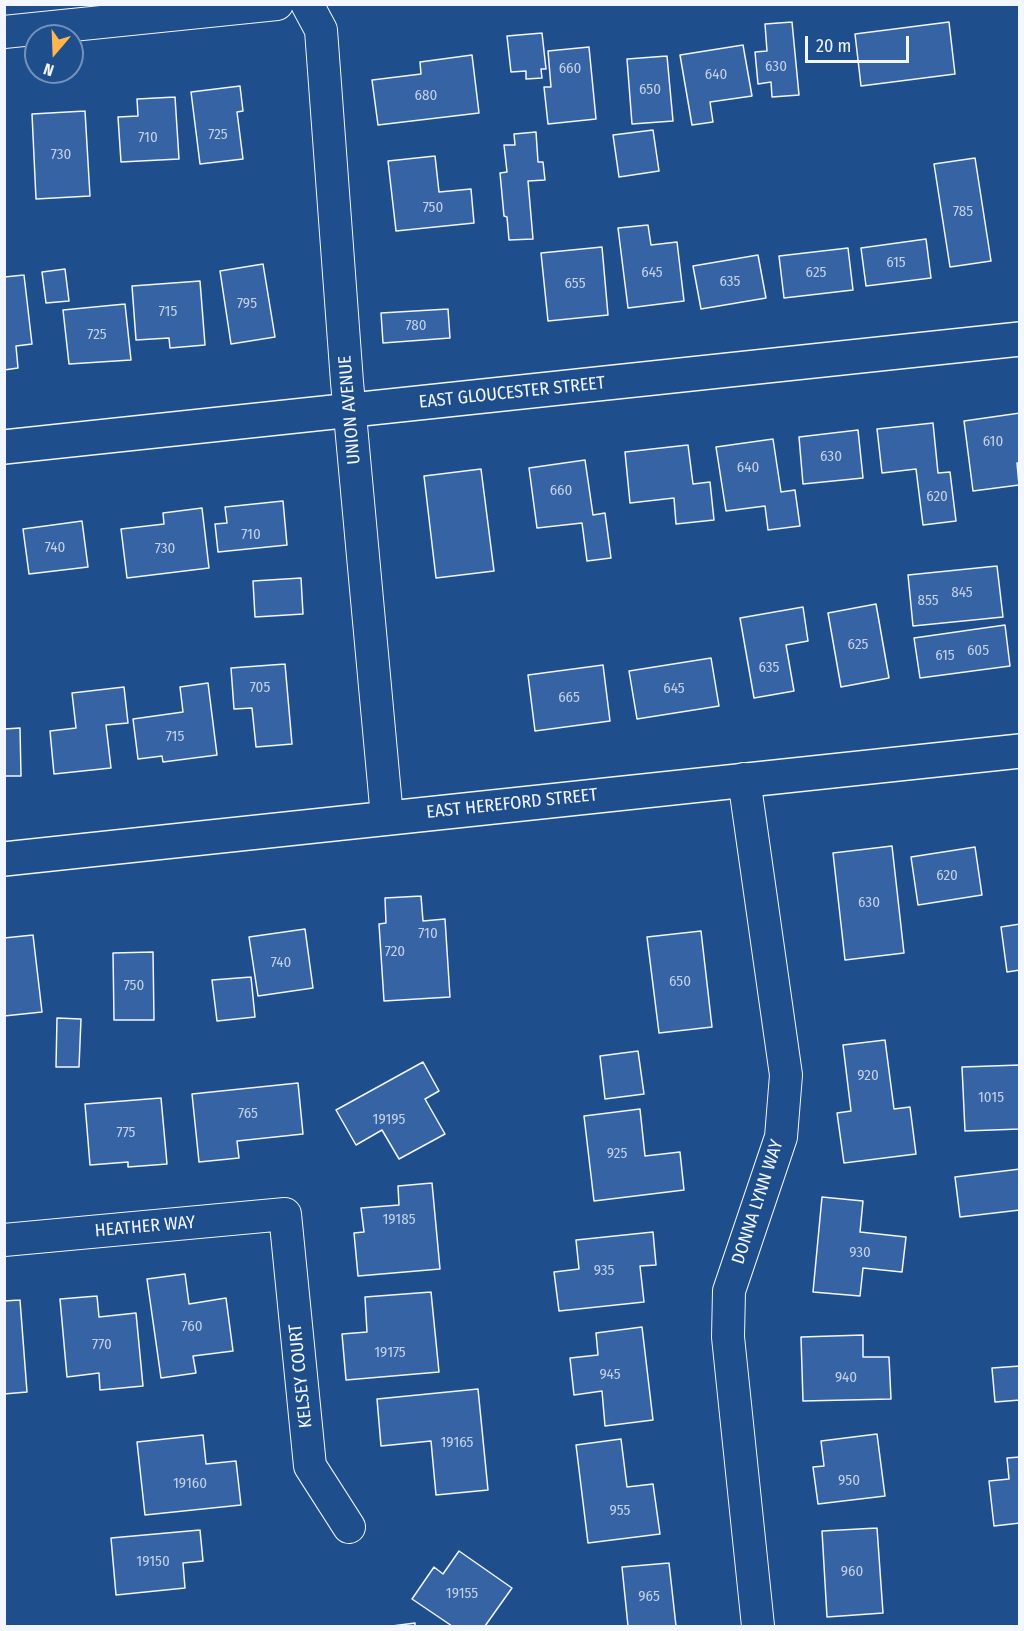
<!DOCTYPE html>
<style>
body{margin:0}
#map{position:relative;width:1024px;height:1631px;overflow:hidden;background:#1f4e8c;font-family:"Fira Sans Condensed",sans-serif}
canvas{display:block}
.frame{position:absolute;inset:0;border:6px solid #f2f6ff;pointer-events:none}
.north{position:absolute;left:24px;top:24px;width:60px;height:60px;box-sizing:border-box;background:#1f4e8c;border:2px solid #7391ba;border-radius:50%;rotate:199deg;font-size:16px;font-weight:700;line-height:24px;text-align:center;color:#f2f6ff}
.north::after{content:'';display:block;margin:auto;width:21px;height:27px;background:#ffb74d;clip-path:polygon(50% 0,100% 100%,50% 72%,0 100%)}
.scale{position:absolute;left:805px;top:36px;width:104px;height:27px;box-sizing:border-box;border:3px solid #f2f6ff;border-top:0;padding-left:8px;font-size:18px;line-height:21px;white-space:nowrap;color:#f2f6ff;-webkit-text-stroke:4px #1f4e8c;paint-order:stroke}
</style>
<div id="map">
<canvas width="1024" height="1631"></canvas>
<div class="frame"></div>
<div class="north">N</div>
<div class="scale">20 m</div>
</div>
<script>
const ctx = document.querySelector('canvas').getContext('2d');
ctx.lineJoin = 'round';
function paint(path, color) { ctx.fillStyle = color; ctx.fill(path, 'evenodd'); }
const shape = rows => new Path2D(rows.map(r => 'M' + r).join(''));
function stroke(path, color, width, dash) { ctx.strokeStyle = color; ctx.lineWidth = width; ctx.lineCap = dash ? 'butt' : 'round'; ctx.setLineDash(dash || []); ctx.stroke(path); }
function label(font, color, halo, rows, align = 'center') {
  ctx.font = font + ' "Fira Sans Condensed",sans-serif'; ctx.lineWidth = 4.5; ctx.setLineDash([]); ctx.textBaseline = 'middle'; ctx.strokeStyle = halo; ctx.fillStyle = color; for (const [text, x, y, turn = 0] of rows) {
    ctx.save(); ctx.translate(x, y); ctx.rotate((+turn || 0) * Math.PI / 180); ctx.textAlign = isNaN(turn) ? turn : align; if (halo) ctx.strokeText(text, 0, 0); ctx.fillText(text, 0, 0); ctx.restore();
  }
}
const building = shape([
 [792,22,799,95,772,97,771,82,758,84,755,52,767,51,765,24,792,22],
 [949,22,955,74,861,86,855,34,949,22],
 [542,33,546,69,541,69,542,78,526,79,526,71,511,72,507,36,542,33],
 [743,45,752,96,710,102,713,122,692,125,680,55,743,45],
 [589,47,596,119,548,124,544,87,551,87,548,51,589,47],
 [472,55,479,113,378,125,372,80,421,74,420,62,472,55],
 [667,56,673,121,632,124,627,59,667,56],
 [240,86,243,111,237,112,243,159,200,164,191,92,240,86],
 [175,97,179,159,121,162,118,117,138,116,137,99,175,97],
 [85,111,90,196,36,199,32,114,85,111],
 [653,130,659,171,619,177,613,135,653,130],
 [536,132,538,162,543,162,545,180,528,181,533,239,509,240,507,217,504,216,500,173,507,172,504,145,515,145,514,134,536,132],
 [435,156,439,192,471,189,474,223,396,231,388,161,435,156],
 [975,158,991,261,950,267,934,164,975,158],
 [648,225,651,245,677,242,684,301,628,308,618,228,648,225],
 [926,239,931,278,866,286,861,248,926,239],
 [602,247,608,315,548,321,541,253,602,247],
 [848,248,853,290,784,298,779,256,848,248],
 [758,255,766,298,701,309,693,266,758,255],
 [263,264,275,337,231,344,220,271,263,264],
 [65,269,69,301,46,303,42,272,65,269],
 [24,275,32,344,16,346,18,368,4,370,4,277,24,275],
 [200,281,205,345,170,348,169,338,136,340,132,286,200,281],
 [125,304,131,360,69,364,63,310,125,304],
 [448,309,450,338,383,343,381,313,448,309],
 [1020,413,1020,463,1017,463,1019,485,973,491,964,421,1020,413],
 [933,423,938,473,950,472,956,521,923,525,916,469,882,473,877,429,933,423],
 [858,430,863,478,803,484,799,437,858,430],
 [773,439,781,492,795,490,800,526,768,530,765,506,726,511,716,447,773,439],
 [688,445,693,484,710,482,714,520,676,524,674,498,630,503,625,452,688,445],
 [585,460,593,515,605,513,611,558,587,561,582,523,537,528,529,468,585,460],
 [481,469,494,571,436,578,424,476,481,469],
 [283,501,287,545,218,552,215,524,227,523,225,507,283,501],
 [202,508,209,568,127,578,121,529,164,524,163,513,202,508],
 [82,521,88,567,29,574,23,529,82,521],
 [997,566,1003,617,913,626,908,575,997,566],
 [301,578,303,614,255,617,253,581,301,578],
 [876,604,889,678,841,687,828,613,876,604],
 [803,607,808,641,786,645,794,691,754,698,740,618,803,607],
 [1005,625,1010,666,920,678,914,638,1005,625],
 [711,658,719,706,637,719,629,671,711,658],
 [285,664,292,744,256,747,252,708,234,709,231,668,285,664],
 [603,665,610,721,535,731,528,675,603,665],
 [208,683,217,755,163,762,162,756,138,759,133,719,183,712,180,687,208,683],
 [124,687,128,723,106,725,111,768,54,774,50,731,76,728,72,693,124,687],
 [20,728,21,776,4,776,4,729,20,728],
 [892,846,904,953,845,960,833,853,892,846],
 [975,847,982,895,918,905,911,857,975,847],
 [421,896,423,921,445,919,450,997,384,1001,379,924,386,923,385,898,421,896],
 [1020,924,1020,970,1007,972,1001,927,1020,924],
 [305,929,313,988,258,996,249,937,305,929],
 [701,931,712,1027,659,1033,647,937,701,931],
 [33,935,42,1012,4,1016,4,938,33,935],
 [153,952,154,1020,114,1020,113,953,153,952],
 [251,977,255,1017,217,1021,212,980,251,977],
 [57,1018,81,1019,79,1067,56,1067,57,1018],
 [885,1040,894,1109,910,1107,916,1154,844,1163,837,1113,851,1111,843,1045,885,1040],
 [638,1051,644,1094,605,1099,600,1056,638,1051],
 [423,1062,439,1091,425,1099,445,1134,399,1159,382,1130,356,1145,336,1110,423,1062],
 [1020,1065,1020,1129,965,1131,962,1067,1020,1065],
 [298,1083,303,1134,237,1141,239,1158,199,1162,192,1094,298,1083],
 [161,1098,167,1164,128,1167,128,1162,90,1165,85,1104,161,1098],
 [640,1109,645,1156,680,1152,684,1190,594,1201,584,1116,640,1109],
 [1020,1169,1020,1210,960,1217,955,1177,1020,1169],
 [432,1183,440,1269,358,1276,354,1233,364,1232,361,1208,399,1205,398,1186,432,1183],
 [822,1197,863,1201,860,1232,906,1237,902,1272,863,1268,860,1296,813,1292,822,1197],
 [653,1232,656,1265,640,1266,644,1302,559,1311,554,1272,579,1269,576,1240,653,1232],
 [185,1274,189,1304,226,1298,233,1351,193,1356,196,1373,161,1378,147,1279,185,1274],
 [431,1292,439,1372,346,1380,342,1334,367,1332,365,1297,431,1292],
 [97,1296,99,1317,136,1313,143,1386,100,1390,99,1373,67,1377,60,1299,97,1296],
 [20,1300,27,1392,4,1394,4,1301,20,1300],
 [642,1327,653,1420,605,1426,602,1391,574,1395,570,1358,598,1355,596,1333,642,1327],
 [863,1335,863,1357,889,1357,891,1399,803,1401,801,1337,863,1335],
 [1020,1366,1020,1400,995,1402,992,1368,1020,1366],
 [478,1389,488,1490,436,1495,431,1441,381,1446,377,1399,478,1389],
 [877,1434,885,1496,818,1504,813,1467,824,1466,821,1441,877,1434],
 [203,1435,206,1464,236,1461,241,1505,145,1515,137,1442,203,1435],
 [621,1439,627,1487,653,1484,660,1534,588,1543,576,1445,621,1439],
 [1020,1457,1020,1523,994,1526,989,1481,1009,1479,1007,1458,1020,1457],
 [877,1528,883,1613,827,1617,822,1531,877,1528],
 [200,1530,203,1561,183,1563,185,1588,116,1595,111,1538,200,1530],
 [459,1551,512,1588,485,1626,452,1626,412,1599,434,1567,443,1574,459,1551],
 [669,1563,676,1626,628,1626,622,1567,669,1563],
 [415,1623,415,1626,392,1626,415,1623]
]);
const minor = shape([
 [307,4,321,30,347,382,387,817],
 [4,32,277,4],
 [744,779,786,1075,781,1137,729,1291,728,1337,758,1626],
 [4,1240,285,1214,310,1466,349,1527]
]);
const tertiary = shape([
 [4,447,1020,339],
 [4,859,1020,751]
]);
const numberNames = [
 ["630",776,67],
 ["660",570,69],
 ["640",716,75],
 ["650",650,90],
 ["680",426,96],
 ["725",218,135],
 ["710",148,138],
 ["730",61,155],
 ["750",433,208],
 ["785",963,212],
 ["615",896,263],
 ["645",652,273],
 ["625",816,273],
 ["635",730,282],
 ["655",575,284],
 ["795",247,304],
 ["715",168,312],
 ["780",416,326],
 ["725",97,335],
 ["610",993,442],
 ["630",831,457],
 ["640",748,468],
 ["660",561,491],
 ["620",937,497],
 ["710",251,535],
 ["740",55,548],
 ["730",165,549],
 ["845",962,593],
 ["855",928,601],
 ["625",858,645],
 ["605",978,651],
 ["615",945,656],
 ["635",769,668],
 ["705",260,688],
 ["645",674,689],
 ["665",569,698],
 ["715",175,737],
 ["620",947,876],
 ["630",869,903],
 ["710",428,934],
 ["720",395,952],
 ["740",281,963],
 ["650",680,982],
 ["750",134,986],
 ["920",868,1076],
 ["1015",991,1098],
 ["765",248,1114],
 ["19195",389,1120],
 ["775",126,1133],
 ["925",617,1154],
 ["19185",399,1220],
 ["930",860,1253],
 ["935",604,1271],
 ["760",192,1327],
 ["770",102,1345],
 ["19175",390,1353],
 ["945",610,1375],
 ["940",846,1378],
 ["19165",457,1443],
 ["950",849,1481],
 ["19160",190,1484],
 ["955",620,1511],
 ["19150",153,1562],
 ["960",852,1572],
 ["19155",462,1594],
 ["965",649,1597]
];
const streetNames = [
 ["EAST GLOUCESTER STREET",512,393,-6],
 ["UNION AVENUE",350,410,-95],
 ["EAST HEREFORD STREET",512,804,-6],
 ["DONNA LYNN WAY",758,1202,-72],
 ["HEATHER WAY",145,1227,-5],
 ["KELSEY COURT",301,1376,-96]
];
paint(building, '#3563a3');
stroke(building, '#f2f6ff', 1.5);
stroke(minor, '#f2f6ff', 34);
stroke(tertiary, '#f2f6ff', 36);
stroke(minor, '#1f4e8c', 32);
stroke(tertiary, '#1f4e8c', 33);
label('15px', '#c3d1e8', null, numberNames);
label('18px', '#f2f6ff', '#1f4e8c', streetNames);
</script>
